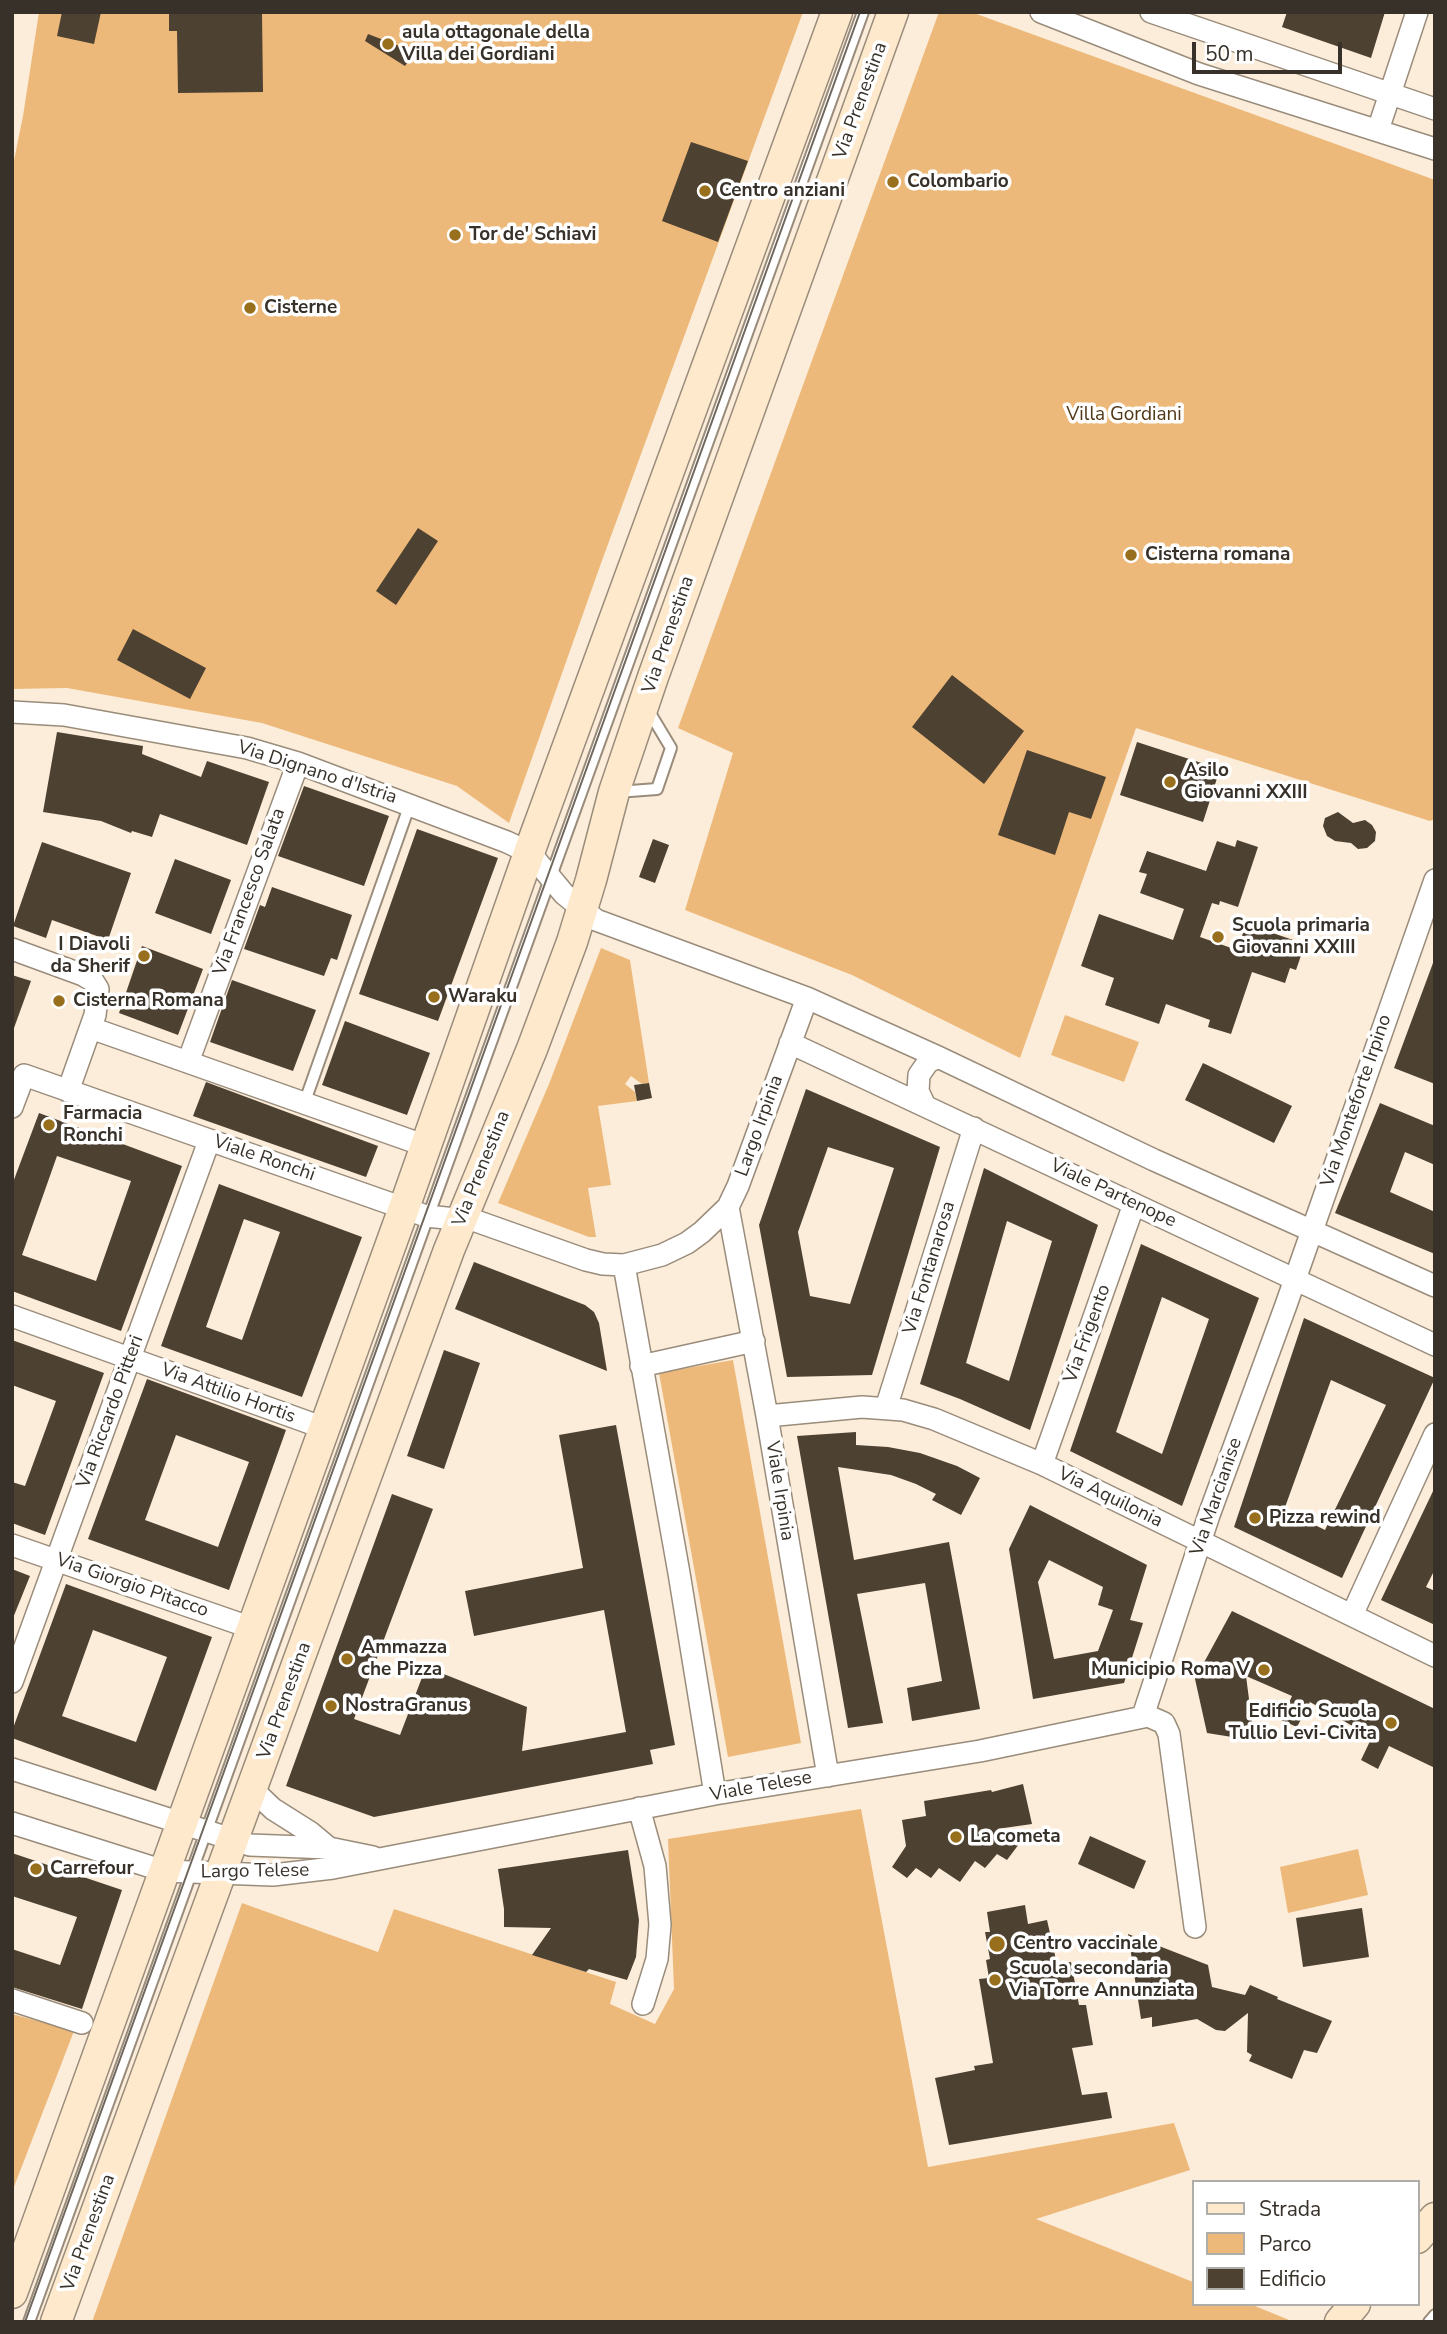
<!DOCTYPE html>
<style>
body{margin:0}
#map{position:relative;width:1447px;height:2334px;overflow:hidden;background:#fcedda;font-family:"Nunito Sans",sans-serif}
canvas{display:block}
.frame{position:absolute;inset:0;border:14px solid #37312a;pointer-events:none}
.legend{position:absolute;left:1192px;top:2180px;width:228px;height:126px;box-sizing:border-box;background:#fff;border:2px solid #afadaa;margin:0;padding:9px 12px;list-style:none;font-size:21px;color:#37312a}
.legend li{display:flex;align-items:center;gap:14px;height:35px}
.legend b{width:35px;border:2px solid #afadaa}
.scale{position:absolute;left:1192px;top:42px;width:150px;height:32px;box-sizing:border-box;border:4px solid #37312a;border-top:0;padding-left:9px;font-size:21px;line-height:24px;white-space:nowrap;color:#37312a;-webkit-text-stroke:5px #fff;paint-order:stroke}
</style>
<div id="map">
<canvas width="1447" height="2334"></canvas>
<div class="frame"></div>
<ul class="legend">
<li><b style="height:9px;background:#fee9cd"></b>Strada</li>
<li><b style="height:19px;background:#edb97a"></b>Parco</li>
<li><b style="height:19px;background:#4d4132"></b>Edificio</li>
</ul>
<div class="scale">50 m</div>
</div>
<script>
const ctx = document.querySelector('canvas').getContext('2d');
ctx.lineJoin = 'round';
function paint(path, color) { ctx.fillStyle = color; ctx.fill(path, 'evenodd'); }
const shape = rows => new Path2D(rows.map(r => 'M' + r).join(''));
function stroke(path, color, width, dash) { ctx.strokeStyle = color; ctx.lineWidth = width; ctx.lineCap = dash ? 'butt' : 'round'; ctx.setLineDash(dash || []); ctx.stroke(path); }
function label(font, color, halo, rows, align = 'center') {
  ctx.font = font + ' "Nunito Sans",sans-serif'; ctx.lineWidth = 7; ctx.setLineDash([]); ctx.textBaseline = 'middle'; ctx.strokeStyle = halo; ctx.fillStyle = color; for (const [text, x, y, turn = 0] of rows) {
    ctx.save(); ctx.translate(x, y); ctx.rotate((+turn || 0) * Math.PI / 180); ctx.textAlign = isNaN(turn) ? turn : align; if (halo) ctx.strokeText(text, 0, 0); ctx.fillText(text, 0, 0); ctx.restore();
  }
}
const green = shape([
 [39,12,803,12,600,566,509,823,457,786,262,723,67,688,12,689,12,170,23,116],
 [939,12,971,12,1435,180,1435,819,1430,821,1136,728,1020,1058,852,975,685,910,733,753,678,728],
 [601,948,630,960,649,1083,642,1084,631,1076,625,1084,635,1092,637,1101,598,1106,611,1185,588,1188,596,1237,589,1237,498,1203,549,1084],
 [1065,1015,1139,1042,1124,1082,1051,1055],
 [733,1360,801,1743,728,1757,659,1373],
 [861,1809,928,2167,1174,2123,1190,2170,1036,2219,1193,2282,1193,2304,1250,2304,1294,2322,92,2322,242,1903,378,1952,394,1909,616,1982,610,2004,655,2024,674,1989,668,1839],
 [1358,1849,1368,1895,1288,1913,1280,1867],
 [12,2014,74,2031,12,2192]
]);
const building = shape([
 [62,12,101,12,94,44,57,36],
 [169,12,262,12,263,92,178,93,177,31,169,31],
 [1287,12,1385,12,1371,58,1282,27],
 [368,34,415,52,405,66,365,41],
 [691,142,748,161,718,242,662,221],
 [418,528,438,541,396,605,376,591],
 [133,629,206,668,190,699,117,660],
 [952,675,1024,731,984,784,912,727],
 [57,732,143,746,142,754,201,777,207,761,269,782,247,845,160,814,152,837,132,831,131,833,101,821,43,812],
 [1137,742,1220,769,1203,822,1120,795],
 [1027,750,1106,777,1091,819,1069,812,1055,855,998,835],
 [304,786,389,816,364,886,278,856],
 [1338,812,1353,823,1365,820,1372,825,1376,832,1375,841,1367,848,1358,849,1351,843,1335,841,1327,836,1323,826,1325,818],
 [417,829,498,858,438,1021,359,994],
 [653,839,669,845,655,883,639,877],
 [1237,840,1258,847,1238,907,1220,901,1219,905,1212,903,1200,937,1237,950,1246,924,1305,944,1296,970,1290,968,1285,983,1252,972,1231,1034,1208,1027,1210,1020,1166,1004,1159,1024,1105,1005,1114,978,1081,966,1099,914,1173,940,1184,909,1140,893,1147,874,1139,872,1147,851,1206,871,1217,841,1235,847],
 [42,842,131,873,108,940,52,920,46,938,13,926],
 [175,859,231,880,211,934,155,913],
 [272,887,352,915,337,960,331,958,324,976,244,949,260,905,265,907],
 [142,946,203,969,178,1035,119,1013],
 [1433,963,1435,963,1435,1084,1394,1068],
 [12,975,31,981,14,1028,12,1028],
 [232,980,316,1010,293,1071,210,1042],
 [345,1021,430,1053,407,1115,322,1085],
 [1203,1063,1292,1106,1274,1143,1185,1100],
 [206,1082,378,1146,366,1177,193,1116],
 [649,1083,652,1098,637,1101,634,1085],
 [806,1089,940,1147,872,1375,787,1377,759,1225],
 [828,1147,894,1168,850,1304,810,1296,798,1232],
 [1380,1103,1435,1126,1435,1165,1405,1152,1390,1192,1435,1212,1435,1254,1335,1213],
 [39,1113,182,1166,121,1331,12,1291,12,1185],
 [57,1156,131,1181,96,1281,22,1255],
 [984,1168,1098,1225,1030,1430,960,1399,920,1384],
 [1007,1221,1052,1241,1009,1381,966,1363],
 [219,1184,362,1237,302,1397,161,1346],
 [244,1219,280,1232,242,1340,206,1327],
 [1141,1244,1259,1298,1182,1506,1070,1451],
 [1162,1297,1209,1319,1162,1454,1116,1432],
 [474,1262,585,1305,594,1312,599,1323,607,1371,455,1309],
 [1304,1318,1435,1378,1342,1578,1234,1527],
 [1331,1380,1386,1405,1325,1530,1284,1510],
 [12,1340,104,1373,45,1535,12,1523,12,1482,25,1486,56,1401,12,1385],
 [444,1350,480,1363,444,1469,407,1456],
 [147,1379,286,1430,229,1590,88,1539],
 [176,1435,249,1462,218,1547,145,1520],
 [616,1425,675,1745,650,1750,653,1764,374,1817,286,1786,392,1494,433,1509,354,1719,400,1735,426,1667,527,1707,522,1751,626,1732,604,1610,474,1636,465,1591,583,1568,559,1435],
 [856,1432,856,1445,888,1447,920,1453,957,1466,980,1478,961,1515,932,1500,936,1494,916,1484,891,1475,838,1467,854,1560,949,1542,980,1709,912,1721,907,1688,942,1681,925,1583,857,1594,883,1723,848,1728,797,1436],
 [1435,1487,1435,1569,1426,1587,1435,1591,1435,1625,1381,1600],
 [1030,1505,1147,1565,1130,1620,1143,1623,1124,1683,1033,1699,1009,1549],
 [1049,1560,1103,1587,1098,1605,1113,1610,1098,1651,1054,1659,1038,1582],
 [12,1569,30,1576,13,1618,12,1618],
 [66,1584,212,1637,156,1791,12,1738,12,1731],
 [93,1630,167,1657,136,1742,62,1716],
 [1232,1611,1435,1709,1435,1768,1389,1746,1378,1769,1361,1760,1372,1737,1310,1702,1297,1727,1281,1720,1292,1696,1246,1676,1253,1730,1232,1737,1207,1733,1195,1679],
 [1023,1784,1032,1824,997,1829,1019,1844,1007,1860,997,1854,985,1868,975,1861,960,1882,939,1868,931,1878,916,1868,907,1878,892,1867,906,1846,902,1820,926,1816,924,1801,991,1790,992,1792],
 [1090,1836,1146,1861,1134,1889,1078,1864],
 [628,1850,639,1920,636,1957,627,1980,589,1969,586,1972,532,1955,551,1928,504,1927,504,1909,498,1869],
 [12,1853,122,1890,82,2009,12,1987,12,1949,60,1965,77,1917,12,1896],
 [1025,1905,1028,1924,1047,1920,1057,1964,1071,1962,1079,2005,1086,2005,1093,2045,1072,2048,1082,2095,1107,2092,1112,2118,949,2145,935,2078,975,2070,974,2066,993,2063,979,1979,989,1978,986,1960,990,1959,985,1932,990,1932,987,1912],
 [1362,1908,1369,1957,1303,1967,1296,1918],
 [1128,1934,1208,1965,1212,1987,1245,1995,1250,1985,1278,1997,1277,1999,1332,2021,1317,2053,1304,2050,1292,2079,1249,2061,1252,2055,1247,2052,1248,2013,1225,2031,1216,2030,1197,2019,1152,2027,1152,2017,1141,2019]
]);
const lane = shape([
 [617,792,657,789,671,748,647,708],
 [304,1104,410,804],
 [29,2322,863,12],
 [1429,2322,1435,2315]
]);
const street = shape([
 [1041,12,1199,74,1435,149],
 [1151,12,1435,109],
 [1378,130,1417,12],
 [12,712,64,715,247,748,298,763,507,842,530,853,564,894,596,920,807,998,938,1057,1154,1160,1435,1286],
 [12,949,83,975,93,981,98,989,95,1015,68,1091],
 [91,1028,426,1146],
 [790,1043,1435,1345],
 [188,1062,298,763],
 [924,1104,918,1091,919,1075,928,1062,938,1057],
 [12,1107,24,1075,426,1216,476,1221,586,1260,603,1264,624,1265,662,1255,687,1243,702,1232,728,1207,738,1186,807,998],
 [728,1207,767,1416,828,1776],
 [624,1265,679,1573,715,1794],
 [12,1316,324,1428],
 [641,1366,754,1341],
 [886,1408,974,1128],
 [767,1416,862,1407,903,1410,934,1419,1042,1464,1435,1656],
 [1042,1464,1134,1204],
 [12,1545,252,1628],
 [1352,1615,1435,1434],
 [12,1682,209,1141],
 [1143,1716,1209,1515,1286,1305,1435,880],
 [12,1769,250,1845,329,1848,373,1857],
 [252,1789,273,1809,311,1833,329,1848],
 [639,1808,655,1866,660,1925,657,1959,643,2004],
 [12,1823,164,1871,273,1875,333,1868,715,1794,980,1751,1148,1716,1164,1723,1169,1734,1195,1927],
 [12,2000,82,2023]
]);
const secondary = shape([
 [1417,2238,1435,2218],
 [12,2293,404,1208,535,836,837,12],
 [56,2322,449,1250,532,1049,572,942,591,880,614,792,653,677,893,12],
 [1340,2322,1355,2304]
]);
const tram = shape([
 [25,2322,860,12]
]);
const markers = [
 [388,44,7,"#986f1c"],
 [893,182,7,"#986f1c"],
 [705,191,7,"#986f1c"],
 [455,235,7,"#986f1c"],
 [250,308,7,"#986f1c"],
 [1131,555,7,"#986f1c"],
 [1170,782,7,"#986f1c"],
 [1218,937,7,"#986f1c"],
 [144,956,7,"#986f1c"],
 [434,997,7,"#986f1c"],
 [59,1001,7,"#986f1c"],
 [49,1125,7,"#986f1c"],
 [1255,1518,7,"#986f1c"],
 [347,1659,7,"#986f1c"],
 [1264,1670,7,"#986f1c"],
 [331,1706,7,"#986f1c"],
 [1391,1723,7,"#986f1c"],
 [956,1837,7,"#986f1c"],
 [36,1869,7,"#986f1c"],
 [997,1944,9,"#986f1c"],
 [995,1980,7,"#986f1c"]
];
const poiNames = [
 ["aula ottagonale della",402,33],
 ["Villa dei Gordiani",402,55],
 ["Colombario",907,182],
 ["Centro anziani",719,191],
 ["Tor de' Schiavi",469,235],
 ["Cisterne",264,308],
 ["Cisterna romana",1145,555],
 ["Asilo",1184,771],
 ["Giovanni XXIII",1184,793],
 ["Scuola primaria",1232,926],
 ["Giovanni XXIII",1232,948],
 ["I Diavoli",130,945,"right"],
 ["da Sherif",130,967,"right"],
 ["Waraku",448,997],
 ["Cisterna Romana",73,1001],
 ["Farmacia",63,1114],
 ["Ronchi",63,1136],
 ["Pizza rewind",1269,1518],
 ["Ammazza",361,1648],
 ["che Pizza",361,1670],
 ["Municipio Roma V",1250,1670,"right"],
 ["NostraGranus",345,1706],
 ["Edificio Scuola",1377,1712,"right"],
 ["Tullio Levi-Civita",1377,1734,"right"],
 ["La cometa",970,1837],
 ["Carrefour",50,1869],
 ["Centro vaccinale",1013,1944],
 ["Scuola secondaria",1009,1969],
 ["Via Torre Annunziata",1009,1991]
];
const streetNames = [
 ["Via Prenestina",861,101,-70],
 ["Via Prenestina",669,635,-71],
 ["Via Dignano d'Istria",317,773,18],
 ["Via Francesco Salata",250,892,-70],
 ["Via Monteforte Irpino",1357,1101,-71],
 ["Largo Irpinia",760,1126,-70],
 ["Viale Ronchi",264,1159,19],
 ["Via Prenestina",482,1169,-68],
 ["Viale Partenope",1113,1194,25],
 ["Via Fontanarosa",930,1268,-73],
 ["Via Frigento",1088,1334,-70],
 ["Via Attilio Hortis",228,1394,20],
 ["Via Riccardo Pitteri",111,1412,-70],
 ["Viale Irpinia",779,1491,81],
 ["Via Marcianise",1217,1497,-71],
 ["Via Aquilonia",1110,1498,26],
 ["Via Giorgio Pitacco",132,1586,19],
 ["Via Prenestina",285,1701,-70],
 ["Viale Telese",761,1787,-10],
 ["Largo Telese",255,1872,-1],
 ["Via Prenestina",89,2233,-70]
];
const parkNames = [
 ["Villa Gordiani",1124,415]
];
paint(green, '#edb97a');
paint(building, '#4d4132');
stroke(lane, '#9a8c7b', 14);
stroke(street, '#9a8c7b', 24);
stroke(secondary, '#9a8c7b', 33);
stroke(lane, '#fff', 10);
stroke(street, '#fff', 21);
stroke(secondary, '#fee9cd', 30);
stroke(tram, '#6f665c', 2);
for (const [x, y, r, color] of markers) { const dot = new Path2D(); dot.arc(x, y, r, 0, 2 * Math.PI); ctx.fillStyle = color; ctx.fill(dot); stroke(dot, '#fff', 2.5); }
label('bold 19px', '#37312a', '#fff', poiNames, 'left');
label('19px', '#37312a', '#fff', streetNames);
label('19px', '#513817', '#fff', parkNames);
</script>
